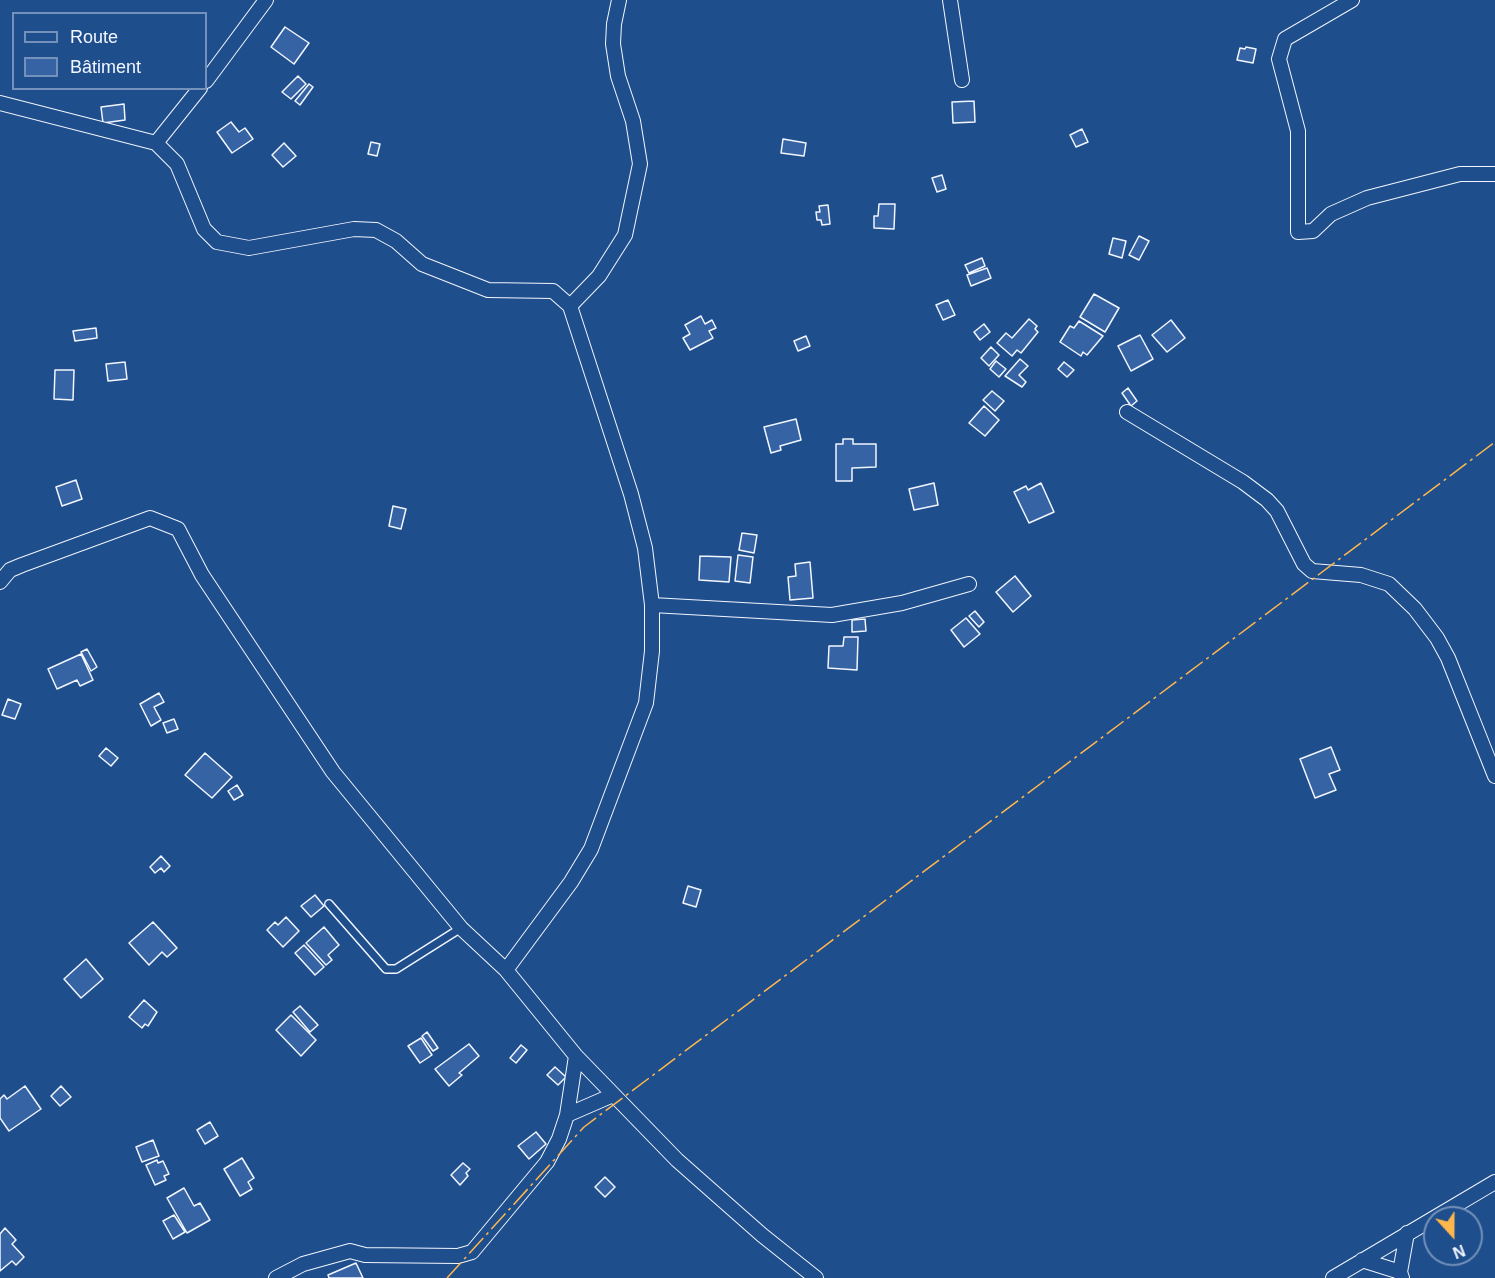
<!DOCTYPE html>
<meta charset="utf-8">
<style>
body{margin:0}
#map{position:relative;width:1495px;height:1278px;overflow:hidden;background:#1f4e8c;font-family:Arial,sans-serif}
canvas{display:block}
.legend{position:absolute;left:12px;top:12px;width:195px;height:78px;box-sizing:border-box;background:#1f4e8c;border:2px solid #7391ba;margin:0;padding:8px 10px;list-style:none;font-size:18px;color:#f2f6ff}
.legend li{display:flex;align-items:center;gap:12px;height:30px}
.legend b{width:30px;border:2px solid #7391ba}
.north{position:absolute;left:1423px;top:1206px;width:60px;height:60px;box-sizing:border-box;background:#1f4e8c;border:2px solid #7391ba;border-radius:50%;rotate:159deg;font-size:16px;font-weight:700;line-height:24px;text-align:center;color:#f2f6ff}
.north::after{content:'';display:block;margin:auto;width:21px;height:27px;background:#ffb74d;clip-path:polygon(50% 0,100% 100%,50% 72%,0 100%)}
</style>
<div id="map">
<canvas width="1495" height="1278"></canvas>
<ul class="legend">
<li><b style="height:8px;background:#1f4e8c"></b>Route</li>
<li><b style="height:16px;background:#3563a3"></b>Bâtiment</li>
</ul>
<div class="north">N</div>
</div>
<script>
const ctx = document.querySelector('canvas').getContext('2d');
ctx.lineJoin = 'round';
function paint(path, color) { ctx.fillStyle = color; ctx.fill(path, 'evenodd'); }
const shape = rows => new Path2D(rows.map(r => 'M' + r).join(''));
function stroke(path, color, width, dash) { ctx.strokeStyle = color; ctx.lineWidth = width; ctx.lineCap = dash ? 'butt' : 'round'; ctx.setLineDash(dash || []); ctx.stroke(path); }
const building = shape([
 [285,27,309,43,294,64,271,47,285,27],
 [1246,47,1256,49,1253,63,1237,60,1240,48,1245,49,1246,47],
 [298,76,306,84,291,99,282,92,298,76],
 [309,84,313,87,300,105,295,101,309,84],
 [974,101,975,122,953,123,952,102,974,101],
 [124,104,125,120,103,123,101,107,124,104],
 [231,122,239,132,245,128,253,139,232,153,217,132,231,122],
 [1082,129,1088,142,1076,147,1070,135,1082,129],
 [783,139,806,143,804,156,781,153,783,139],
 [371,142,380,144,377,156,368,154,371,142],
 [284,143,296,156,283,167,272,155,284,143],
 [942,175,946,189,937,192,932,178,942,175],
 [879,204,895,204,894,229,874,228,874,216,878,216,879,204],
 [828,205,830,224,822,225,821,220,817,220,816,212,820,212,819,206,828,205],
 [1139,236,1149,241,1139,260,1129,255,1139,236],
 [1113,238,1126,241,1122,258,1109,254,1113,238],
 [982,258,985,266,969,273,965,265,982,258],
 [987,268,991,278,971,286,967,275,987,268],
 [1094,294,1119,308,1105,332,1080,317,1094,294],
 [948,300,955,315,943,320,936,305,948,300],
 [701,316,705,324,712,320,716,328,709,331,713,338,690,350,683,338,690,334,685,325,701,316],
 [1029,319,1037,326,1035,329,1038,332,1021,353,1017,350,1012,356,997,343,1006,333,1012,338,1029,319],
 [1171,320,1185,338,1167,352,1152,335,1171,320],
 [1079,321,1103,336,1087,355,1083,352,1081,356,1060,342,1070,326,1074,328,1079,321],
 [984,324,990,332,980,340,974,332,984,324],
 [96,328,97,338,75,341,73,331,96,328],
 [1140,335,1153,359,1131,371,1118,346,1140,335],
 [806,336,810,346,798,351,794,341,806,336],
 [991,347,999,355,989,366,981,358,991,347],
 [1020,359,1028,366,1019,375,1026,382,1022,387,1005,376,1020,359],
 [996,361,1006,369,999,377,990,369,996,361],
 [125,362,127,379,108,381,106,364,125,362],
 [1064,362,1074,370,1067,377,1058,369,1064,362],
 [55,370,74,370,73,400,54,399,55,370],
 [1128,388,1137,401,1131,406,1122,393,1128,388],
 [992,391,1004,401,995,411,983,400,992,391],
 [984,406,999,420,985,436,969,423,984,406],
 [796,419,801,440,780,446,781,450,771,453,764,427,796,419],
 [843,439,853,439,853,444,876,444,876,467,852,468,852,481,836,481,836,444,843,444,843,439],
 [76,480,82,499,62,506,56,487,76,480],
 [934,483,938,505,914,510,909,489,934,483],
 [1041,483,1054,512,1029,523,1014,492,1026,486,1028,490,1041,483],
 [393,506,406,509,401,529,389,526,393,506],
 [742,533,757,535,754,553,739,550,742,533],
 [738,555,753,557,750,583,735,581,738,555],
 [700,556,731,557,729,582,699,580,700,556],
 [810,562,813,598,790,600,788,577,796,576,795,564,810,562],
 [1015,576,1031,596,1013,612,996,592,1015,576],
 [975,611,984,622,979,627,969,616,975,611],
 [966,618,980,634,964,647,951,630,966,618],
 [865,619,866,631,852,632,852,620,865,619],
 [844,637,858,637,857,670,828,668,829,646,843,646,844,637],
 [87,649,97,667,91,671,81,652,87,649],
 [81,654,93,680,80,686,77,680,57,689,48,669,81,654],
 [159,693,164,702,154,707,161,720,151,726,140,704,159,693],
 [8,699,21,704,15,719,2,715,8,699],
 [174,719,178,729,167,733,163,723,174,719],
 [1331,747,1340,770,1329,774,1336,790,1315,798,1300,759,1331,747],
 [106,748,118,758,111,766,99,756,106,748],
 [205,753,232,777,212,798,185,775,205,753],
 [237,785,243,795,234,800,228,791,237,785],
 [161,856,170,866,164,872,161,868,155,873,150,867,161,856],
 [688,886,701,890,696,907,683,903,688,886],
 [315,895,324,906,311,917,301,906,315,895],
 [286,917,299,931,283,947,267,930,275,922,278,925,286,917],
 [153,922,177,948,167,957,162,952,149,965,129,943,153,922],
 [324,927,339,945,328,955,332,960,326,965,306,943,324,927],
 [304,945,324,967,315,975,295,953,304,945],
 [86,959,103,979,81,998,64,979,86,959],
 [144,1000,157,1012,148,1026,145,1024,142,1028,129,1017,144,1000],
 [300,1006,318,1025,310,1032,293,1012,300,1006],
 [291,1015,316,1040,301,1056,276,1030,291,1015],
 [427,1032,438,1048,433,1051,422,1036,427,1032],
 [421,1038,432,1055,420,1063,408,1046,421,1038],
 [469,1044,479,1056,459,1073,462,1075,449,1086,435,1069,469,1044],
 [521,1045,527,1050,516,1063,510,1058,521,1045],
 [555,1067,566,1077,558,1085,547,1075,555,1067],
 [25,1086,41,1109,9,1131,0,1118,0,1099,4,1095,7,1099,25,1086],
 [61,1086,71,1097,60,1106,51,1096,61,1086],
 [210,1122,218,1136,205,1144,197,1130,210,1122],
 [536,1132,546,1144,529,1159,518,1146,536,1132],
 [153,1140,159,1156,142,1162,136,1147,153,1140],
 [242,1158,254,1178,248,1182,252,1189,240,1196,224,1169,242,1158],
 [157,1160,158,1163,163,1161,169,1174,164,1176,166,1180,155,1185,146,1165,157,1160],
 [463,1163,470,1169,466,1173,468,1176,460,1185,451,1175,463,1163],
 [605,1177,615,1187,605,1197,595,1187,605,1177],
 [184,1188,194,1206,200,1203,210,1220,187,1233,167,1198,184,1188],
 [174,1215,185,1232,173,1239,163,1221,174,1215],
 [5,1228,16,1240,12,1244,24,1257,16,1265,12,1261,0,1271,0,1234,5,1228],
 [356,1263,363,1278,329,1278,328,1275,356,1263]
]);
const lane = shape([
 [329,904,386,969,396,969,461,928]
]);
const street = shape([
 [950,0,962,80],
 [1352,0,1285,39,1279,59,1298,131,1298,232,1313,231,1331,214,1367,198,1460,174,1495,174],
 [206,81,266,0],
 [0,103,156,143,177,164,204,229,217,242,249,248,354,229,376,230,396,241,422,264,488,290,553,291,570,306],
 [156,143,200,88],
 [1127,412,1243,482,1267,500,1277,511,1304,564,1312,571,1361,575,1389,584,1415,609,1437,638,1448,658,1495,776],
 [0,582,10,570,22,565,150,518,178,529,202,575,333,772,461,928,506,970,576,1056,677,1160,762,1235,816,1278],
 [652,605,832,615,902,603,969,584],
 [506,970,571,882,591,849,646,703,652,651,652,605,645,548,631,494,570,306,599,276,625,235,640,164,633,121,618,76,613,44,614,24,619,0],
 [567,1115,613,1095],
 [1362,1260,1400,1272],
 [276,1278,303,1264,350,1251,365,1255,458,1256,472,1252,547,1162,559,1139,567,1115,576,1056],
 [1333,1278,1495,1182],
 [1402,1278,1400,1272,1407,1233]
]);
const power = shape([
 [447,1278,584,1127,1495,442]
]);
paint(building, '#3563a3');
stroke(building, '#f2f6ff', 1.5);
stroke(lane, '#f2f6ff', 10);
stroke(street, '#f2f6ff', 16);
stroke(lane, '#1f4e8c', 7);
stroke(street, '#1f4e8c', 14);
stroke(power, '#ffb74d', 1.5, [21, 4.5, 3, 4.5]);
</script>
